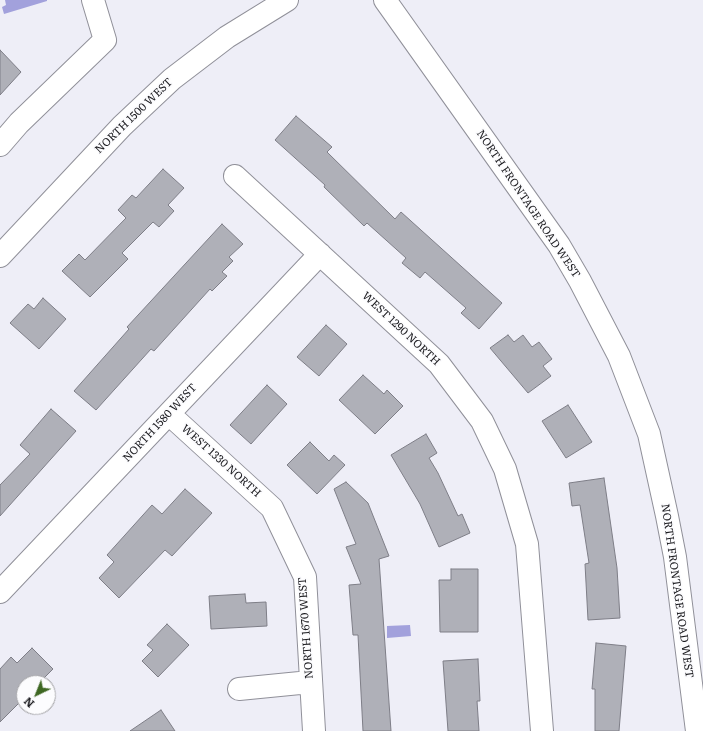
<!DOCTYPE html>
<style>
body{margin:0}
#map{position:relative;width:703px;height:731px;overflow:hidden;background:#eeeef7;font-family:Literata,serif}
canvas{display:block}
.north{position:absolute;left:16px;top:675px;width:40px;height:40px;box-sizing:border-box;background:#fcfcfe;border:1px solid #a2a2a5;border-radius:50%;rotate:223deg;font-size:11px;font-weight:700;line-height:16px;text-align:center;color:#1c1c20}
.north::after{content:'';display:block;margin:auto;width:14px;height:18px;background:#3e6723;clip-path:polygon(50% 0,100% 100%,50% 72%,0 100%)}
</style>
<div id="map">
<canvas width="703" height="731"></canvas>
<div class="north">N</div>
</div>
<script>
const ctx = document.querySelector('canvas').getContext('2d');
ctx.lineJoin = 'round';
function paint(path, color) { ctx.fillStyle = color; ctx.fill(path, 'evenodd'); }
const shape = rows => new Path2D(rows.map(r => 'M' + r).join(''));
function stroke(path, color, width, dash) { ctx.strokeStyle = color; ctx.lineWidth = width; ctx.lineCap = dash ? 'butt' : 'round'; ctx.setLineDash(dash || []); ctx.stroke(path); }
function label(font, color, halo, rows, align = 'center') {
  ctx.font = font + ' Literata,serif'; ctx.lineWidth = 3.5; ctx.setLineDash([]); ctx.textBaseline = 'middle'; ctx.strokeStyle = halo; ctx.fillStyle = color; for (const [text, x, y, turn = 0] of rows) {
    ctx.save(); ctx.translate(x, y); ctx.rotate((+turn || 0) * Math.PI / 180); ctx.textAlign = isNaN(turn) ? turn : align; if (halo) ctx.strokeText(text, 0, 0); ctx.fillText(text, 0, 0); ctx.restore();
  }
}
const water = shape([
 [5,0,47,0,47,1,4,14,2,7,6,5],
 [410,625,411,636,387,638,387,626]
]);
const building = shape([
 [0,50,21,72,0,95,0,50],
 [296,116,332,147,327,152,395,219,401,212,502,303,479,329,461,313,466,308,425,272,420,278,402,263,406,258,367,223,364,226,324,187,325,185,275,140,296,116],
 [163,169,184,188,168,205,174,211,159,227,153,222,122,253,128,259,90,297,62,271,79,254,85,260,126,218,118,210,132,195,136,198,163,169],
 [222,224,243,244,229,257,233,261,222,272,227,276,212,291,210,289,154,351,151,349,96,410,74,391,129,329,127,327,222,224],
 [43,298,66,319,39,349,10,323,28,304,34,309,43,298],
 [326,325,347,344,319,376,297,357,326,325],
 [508,335,514,342,523,335,532,347,539,342,552,359,543,366,551,376,528,393,490,348,508,335],
 [363,375,384,394,387,390,403,406,375,434,339,400,363,375],
 [267,385,287,404,251,444,230,425,267,385],
 [568,405,592,442,566,458,542,421,568,405],
 [51,409,76,431,0,516,0,485,30,454,20,445,51,409],
 [426,434,437,453,429,458,438,473,458,516,462,514,470,533,439,547,420,504,391,455,426,434],
 [310,442,329,461,334,455,345,465,317,494,287,465,310,442],
 [604,478,617,568,620,618,588,620,585,564,589,563,580,505,572,506,569,483,604,478],
 [346,482,368,503,389,556,379,559,391,731,363,731,358,635,353,635,349,585,361,584,346,547,356,544,334,489,346,482],
 [185,489,212,513,172,556,165,550,119,598,99,578,114,562,107,555,152,505,162,514,185,489],
 [451,569,478,569,478,632,440,632,439,580,451,580,451,569],
 [245,594,246,603,266,602,267,626,211,629,209,596,245,594],
 [167,624,189,645,158,677,142,661,153,650,147,645,167,624],
 [596,643,626,646,619,731,595,731,595,689,592,689,596,643],
 [32,648,53,669,39,683,24,683,24,698,0,722,0,669,11,657,17,663,32,648],
 [478,659,480,701,477,701,479,731,448,731,443,661,478,659],
 [161,710,175,731,130,731,161,710]
]);
const minor = shape([
 [385,0,559,245,580,281,619,356,649,434,667,516,675,557,697,731],
 [0,145,19,123,105,40,93,0],
 [235,176,439,364,482,421,505,469,527,544,542,731],
 [0,256,122,126,172,79,227,37,287,0],
 [169,414,272,508,305,577,314,731],
 [0,592,320,254],
 [239,689,310,682]
]);
const streetNames = [
 ["NORTH 1500 WEST",134,116,-44],
 ["NORTH FRONTAGE ROAD WEST",528,204,56],
 ["WEST 1290 NORTH",401,329,43],
 ["NORTH 1580 WEST",160,423,-47],
 ["WEST 1330 NORTH",221,461,42],
 ["NORTH FRONTAGE ROAD WEST",677,591,82],
 ["NORTH 1670 WEST",306,628,-94]
];
paint(water, '#a2a1dc');
paint(building, '#afb0b8');
stroke(building, '#7e7e87', 1);
stroke(minor, '#909099', 24);
stroke(minor, '#fff', 22);
label('11px', '#1c1c20', '#fcfcfe', streetNames);
</script>
